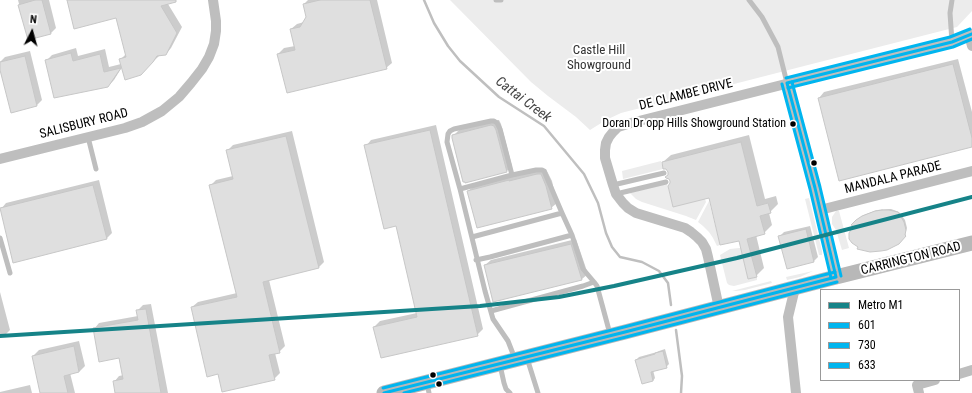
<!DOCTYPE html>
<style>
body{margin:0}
#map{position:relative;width:972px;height:393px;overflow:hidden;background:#fff;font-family:"Roboto Condensed",sans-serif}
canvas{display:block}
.legend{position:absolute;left:820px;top:289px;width:140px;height:92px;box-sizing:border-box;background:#fff;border:1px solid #999;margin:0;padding:5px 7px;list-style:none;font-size:12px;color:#000}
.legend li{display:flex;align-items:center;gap:8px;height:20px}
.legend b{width:20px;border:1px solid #999}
.north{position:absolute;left:12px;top:12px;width:40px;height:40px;-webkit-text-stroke:3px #fff;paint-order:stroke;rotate:6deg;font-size:11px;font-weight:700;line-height:16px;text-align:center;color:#000}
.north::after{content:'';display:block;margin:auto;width:14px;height:18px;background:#000;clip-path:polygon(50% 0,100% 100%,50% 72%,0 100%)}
</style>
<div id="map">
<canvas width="972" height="393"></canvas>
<ul class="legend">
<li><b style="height:5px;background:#168388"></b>Metro M1</li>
<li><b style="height:5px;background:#00b5ef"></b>601</li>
<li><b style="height:5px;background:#00b5ef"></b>730</li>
<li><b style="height:5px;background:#00b5ef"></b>633</li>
</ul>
<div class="north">N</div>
</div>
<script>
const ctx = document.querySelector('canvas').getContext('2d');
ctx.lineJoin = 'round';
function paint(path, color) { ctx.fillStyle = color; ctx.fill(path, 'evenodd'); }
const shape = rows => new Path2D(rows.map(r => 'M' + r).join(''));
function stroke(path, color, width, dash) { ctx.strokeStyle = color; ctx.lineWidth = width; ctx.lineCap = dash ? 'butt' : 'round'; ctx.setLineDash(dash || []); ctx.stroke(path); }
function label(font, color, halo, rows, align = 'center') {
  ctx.font = font + ' "Roboto Condensed",sans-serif'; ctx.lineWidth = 4; ctx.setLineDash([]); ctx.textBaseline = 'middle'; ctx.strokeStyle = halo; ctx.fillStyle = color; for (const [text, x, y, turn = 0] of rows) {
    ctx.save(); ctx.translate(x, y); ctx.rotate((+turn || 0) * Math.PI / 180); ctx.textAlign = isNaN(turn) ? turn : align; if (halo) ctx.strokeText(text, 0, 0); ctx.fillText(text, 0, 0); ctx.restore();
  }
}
const green = shape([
 [450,0,972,0,972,11,957,27,808,65,621,113,606,120,590,130,576,117,548,96,531,82],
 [661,161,663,169,623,179,622,171],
 [667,183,673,207,705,199,706,202,696,220,686,216,642,202,636,199,630,193],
 [809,198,822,251,822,255,819,255,805,199],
 [709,201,720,245,717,246,713,238,709,232,703,226,698,222],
 [836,211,839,211,849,248,842,250,836,230,832,224,832,217],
 [739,248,741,248,748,279,757,277,757,280,734,286,729,285,727,283,720,255,730,249],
 [813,271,800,277,787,280,786,277],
 [771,281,772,283,745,290,736,291,732,291]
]);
const shadow = shape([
 [18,0,49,0,56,28,51,33,28,39],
 [68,0,172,0,168,4,182,27,171,48,166,54,159,56,140,74,122,67,114,80,108,86,46,61,52,55,76,48,78,56,105,49,109,67,121,64,120,60,126,54,116,17],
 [308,0,377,0,392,63,386,68,278,54,284,48,295,46,291,29,297,24,304,22,307,17,304,4],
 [30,51,42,100,37,105,0,65,0,62,5,57],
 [958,59,972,112,972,146,819,98,824,92],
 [498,120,499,120,501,124,512,166,507,171,453,136,459,130],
 [436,125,483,329,477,335,374,327,380,321,417,313,397,225,366,146,371,140],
 [292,131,324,262,319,267,269,280,285,346,279,352,275,353,280,373,274,379,219,373,192,307,198,302,237,293,210,186,216,180,233,176,227,151,233,145],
 [749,135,765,199,776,196,778,204,769,213,772,225,764,233,756,235,764,268,756,276,739,239,709,197,671,184,669,171,663,162,671,155],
 [543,169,546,169,552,181,557,203,551,208,468,191,474,186],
 [99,180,112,233,106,239,1,209,6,203],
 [891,209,899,212,905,220,907,228,905,234,906,235,898,243,859,219,864,215,877,210],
 [810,226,818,257,814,261,780,236,784,232],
 [576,239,588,274,582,279,494,301,485,265,491,260],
 [0,292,10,330,4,336,0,337],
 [151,304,168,393,116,393,114,382,119,376,124,375,120,357,94,329,99,323,138,316,137,311,143,305],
 [79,341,85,366,79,372,70,373,75,393,41,393,33,356,39,350],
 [665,349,669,364,666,367,653,370,655,378,653,381,636,360,639,357,657,352,659,351],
 [30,385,32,393,0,393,0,392]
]);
const stream = shape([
 [424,0,434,23,448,46,460,61,499,97,544,126,584,174,598,203,606,233,612,247,620,257,642,262,659,271,668,283,671,305],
 [676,330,682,376,681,393]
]);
const building = shape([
 [35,0,42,0,51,34,28,40,18,5,35,0],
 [67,0,176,0,176,2,161,6,177,33,166,55,157,56,153,62,141,75,125,80,119,59,126,57,116,18,74,29,67,0],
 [320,0,370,0,387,69,287,93,277,54,295,50,290,29,300,27,306,17,303,4,320,0],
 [71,53,73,61,100,54,104,72,121,68,108,87,54,98,45,60,71,53],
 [25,56,37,106,11,113,0,70,0,62,25,56],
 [953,64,972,138,972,147,839,181,818,98,953,64],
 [491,125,494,126,496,130,507,172,465,183,465,182,463,182,452,138,452,135,491,125],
 [430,130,478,336,381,358,373,327,417,317,396,226,384,229,364,145,430,130],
 [286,136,319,268,263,282,280,353,269,355,275,380,222,392,218,374,207,377,191,307,237,297,209,185,233,179,226,150,286,136],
 [741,142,757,206,768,203,771,213,760,216,765,234,747,239,757,277,748,279,739,241,720,245,709,198,673,207,668,186,670,183,670,181,669,179,666,178,665,177,668,175,668,172,666,169,663,169,662,162,741,142],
 [537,174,541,174,546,186,552,209,477,228,467,191,509,180,509,181,537,174],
 [93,185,107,239,13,263,0,208,93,185],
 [882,210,889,210,898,212,904,222,906,230,905,235,906,236,899,244,887,250,881,251,870,252,857,249,858,247,852,243,849,239,849,233,853,226,851,225,856,220,862,216,875,211,882,210],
 [806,229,814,262,787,269,778,236,806,229],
 [571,244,582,280,493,302,484,265,571,244],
 [146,309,161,393,115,393,113,381,123,379,119,358,99,362,93,328,138,320,136,310,146,309],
 [74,346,79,372,64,376,68,393,40,393,32,356,74,346],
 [663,351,667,368,651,372,653,381,642,384,635,360,655,354,655,353,663,351]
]);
const lane = shape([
 [496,0,501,0],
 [749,0,762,17,778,47,787,83],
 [952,42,950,13,952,0],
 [88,137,96,169],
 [613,185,664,173],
 [460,189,512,175],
 [616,194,666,182],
 [472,237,562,213],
 [0,238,10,273],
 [476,260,490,257,572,235],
 [491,311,583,286,594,282],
 [527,358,538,393],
 [515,359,508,341,493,319,485,291,460,189,447,142,448,134,450,131,454,129,491,121,494,121,497,123,500,129,512,175,536,170,542,170,544,171,562,213,572,235,583,269,594,282,597,286,610,334],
 [500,365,504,383,506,389,510,393],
 [427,383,429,393]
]);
const street = shape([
 [969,35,972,46],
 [787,83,815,188,836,277],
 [0,159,125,128,142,122,162,111,179,97,191,83,202,69,209,57,214,44,216,31,216,21,213,0],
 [820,210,972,171],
 [795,288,788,317,796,393],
 [719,308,708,257,706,249,702,242,697,237,691,232,685,228,636,213,628,208,623,203,616,194,613,185,605,158,605,150,606,143,609,137,613,132,618,127,631,123,952,42,972,34],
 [959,374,972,370],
 [919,393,917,385,935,380]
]);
const secondary = shape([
 [384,393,625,332,836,277,972,243]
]);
const bus1 = shape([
 [787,83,815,188,836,277],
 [787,83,952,42,972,34],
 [384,393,625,332,836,277]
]);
const bus2 = shape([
 [782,84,810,189,831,278],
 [788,88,953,47,972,39],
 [404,393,626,337,837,282]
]);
const bus3 = shape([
 [786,78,950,37,970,29],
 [792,82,820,187,841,276],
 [383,388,624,327,835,272]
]);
const metro1 = shape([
 [0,336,480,306,559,297,614,286,737,258,972,197]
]);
const markers = [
 [793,124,3.5,"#000"],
 [814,163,3.5,"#000"],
 [433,375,3.5,"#000"],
 [439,384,3.5,"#000"]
];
const busNames = [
 ["Doran Dr opp Hills Showground Station",786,124]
];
const parkNames = [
 ["Castle Hill",599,51],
 ["Showground",599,66]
];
const streetNames = [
 ["DE CLAMBE DRIVE",686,95,-14],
 ["SALISBURY ROAD",84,124,-14],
 ["MANDALA PARADE",893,178,-14],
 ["CARRINGTON ROAD",911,259,-14]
];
const waterNames = [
 ["Cattai Creek",523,100,37]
];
paint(green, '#ececec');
paint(shadow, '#0003');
stroke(stream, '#bfbfbf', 2.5);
paint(building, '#dfdfdf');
stroke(building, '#c7c7c7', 1);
stroke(lane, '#bebebe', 5);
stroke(street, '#bebebe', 10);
stroke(secondary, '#b8b8b8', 15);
stroke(bus1, '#00b5ef', 3);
stroke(bus2, '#00b5ef', 3);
stroke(bus3, '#00b5ef', 3);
stroke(metro1, '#168388', 4);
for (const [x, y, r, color] of markers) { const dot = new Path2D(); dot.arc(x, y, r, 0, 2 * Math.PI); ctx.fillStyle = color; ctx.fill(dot); stroke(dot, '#fff', 1.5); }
label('12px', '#000', '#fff', busNames, 'right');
label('13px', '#333', '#fff', parkNames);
label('13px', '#000', '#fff', streetNames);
label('italic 14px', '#444', '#fff', waterNames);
</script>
